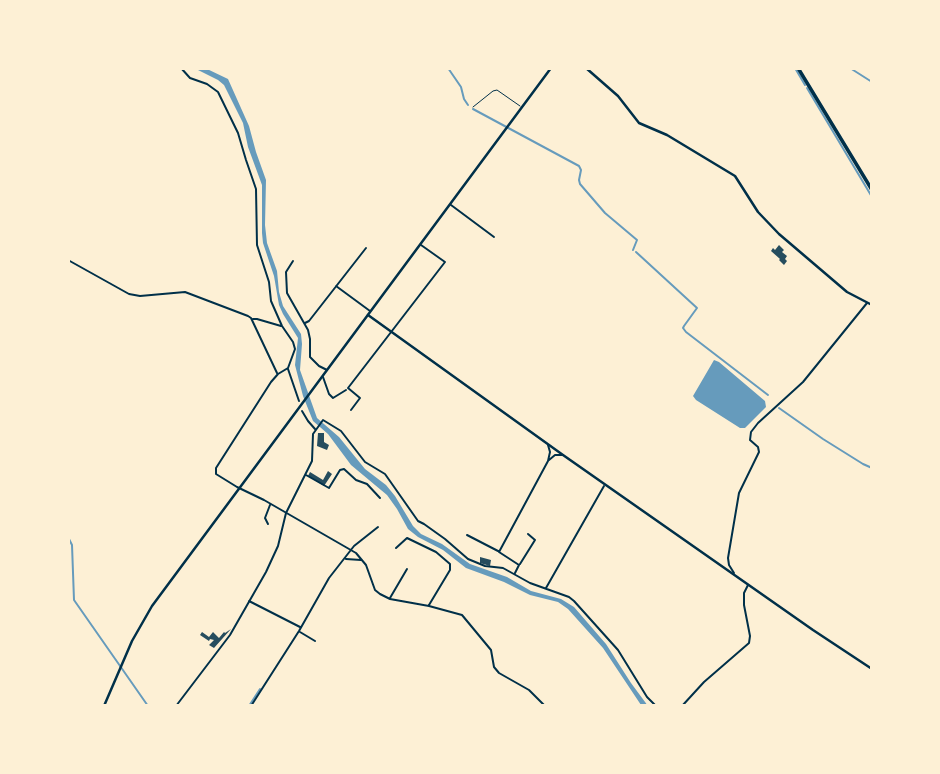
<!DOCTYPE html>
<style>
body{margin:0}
#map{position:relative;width:940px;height:774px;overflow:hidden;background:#fdf0d5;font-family:"Source Sans 3",sans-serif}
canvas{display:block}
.frame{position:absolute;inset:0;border:70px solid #fdf0d5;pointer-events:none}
</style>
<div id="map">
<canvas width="940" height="774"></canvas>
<div class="frame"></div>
</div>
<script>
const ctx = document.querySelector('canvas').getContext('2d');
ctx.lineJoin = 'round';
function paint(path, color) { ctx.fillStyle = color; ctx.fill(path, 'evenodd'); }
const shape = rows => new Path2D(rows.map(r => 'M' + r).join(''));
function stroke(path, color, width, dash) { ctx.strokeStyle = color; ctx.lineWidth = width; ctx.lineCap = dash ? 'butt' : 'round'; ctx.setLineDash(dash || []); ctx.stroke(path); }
const water = shape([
 [194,68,205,68,228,79,249,126,256,152,266,180,265,225,267,243,277,271,279,292,283,306,301,334,302,344,300,370,317,418,339,437,365,469,386,485,395,496,413,526,421,534,442,544,470,564,507,577,531,591,561,599,574,607,606,644,631,683,648,706,641,705,603,648,568,609,558,602,530,595,504,582,466,568,443,550,418,537,408,529,397,509,387,495,351,465,328,434,313,421,303,396,295,365,298,338,283,314,279,305,274,276,263,243,262,233,262,185,248,147,243,123,224,85,218,80],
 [714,360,719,362,765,401,766,407,745,428,740,428,696,400,693,396]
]);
const stream = shape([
 [448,68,461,87,464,99,468,105],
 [795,68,805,85],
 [850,68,872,82],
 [807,88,872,197],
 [473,109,579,166,581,170,579,180,580,184,605,213,637,240,633,250],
 [636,252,697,308,684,326,683,328,686,332,768,395],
 [779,408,823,439,863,464,872,468],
 [68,537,72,545,74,600,148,706],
 [249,706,260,689]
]);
const building = shape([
 [779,245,784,250,782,252,787,256,785,259,787,261,784,265,779,260,780,259,771,251,773,248,775,250],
 [318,433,324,433,324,442,329,445,327,450,317,446],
 [328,471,332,474,324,486,308,476,310,472,323,480],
 [480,557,491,560,490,566,480,563],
 [231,629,214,648,209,645,214,640,210,639,209,641,200,635,202,632,209,637,213,632,219,638,224,632,225,633]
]);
const service = shape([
 [473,107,493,91,497,90,520,106]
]);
const minor = shape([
 [181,68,190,78,207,84,218,92,238,133,246,160,256,189,257,245,269,282,271,301,282,326,293,342,295,349,288,368,278,374,271,382,216,468,216,474,237,487,264,500,356,553,366,565,375,590,380,594,390,599,429,606,462,615,491,650,494,667,499,673,529,690,545,706],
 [451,205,494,237],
 [68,260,129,294,140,296,185,292,248,316,251,318,277,373],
 [293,261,286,272,287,293,308,330,310,339,310,357,319,366,327,370],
 [336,286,370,311],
 [253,319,257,319,281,326],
 [305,323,309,321,366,248],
 [288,369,299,401],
 [323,377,329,394,333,398,346,390],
 [351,410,360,398,348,388,445,262,421,245],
 [302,411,308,421,315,429],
 [549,460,555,455,563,455],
 [306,475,329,488,340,470,344,469,356,480,367,484,380,498],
 [268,524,265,518,270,505],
 [467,535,498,551],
 [396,548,407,538,436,552,450,564,450,570,429,605],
 [346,559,361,560],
 [520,564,535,540,528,534],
 [515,573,519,565,499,552,548,461,550,452,548,445],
 [734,573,729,565,728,558,739,493,759,452,758,447,750,440,751,432,758,423,803,382,867,303],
 [546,588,604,486],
 [390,598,407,569],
 [249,601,300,627],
 [300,632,315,641],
 [176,706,230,635,266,572,278,546,286,513,312,461,313,434,323,420,341,431,365,462,385,474,418,521,424,524,445,539,468,559,485,566,503,568,530,583,569,597,574,601,618,650,647,697,656,706],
 [251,706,299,631,329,578,354,546,378,527],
 [682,706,704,682,749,643,750,636,744,605,744,593,748,585]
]);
const tertiary = shape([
 [586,68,618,96,639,123,667,135,735,176,758,212,779,234,847,292,872,305],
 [368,315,563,455,813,630,872,669]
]);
const secondary = shape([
 [104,706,132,641,152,606,551,68]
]);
const primary = shape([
 [798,68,872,190]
]);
paint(water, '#669bbc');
stroke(stream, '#669bbc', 2);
paint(building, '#264d5e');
stroke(service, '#003049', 1);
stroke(minor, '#003049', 2);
stroke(tertiary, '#003049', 2.5);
stroke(secondary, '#003049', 2.5);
stroke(primary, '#003049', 3.5);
</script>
